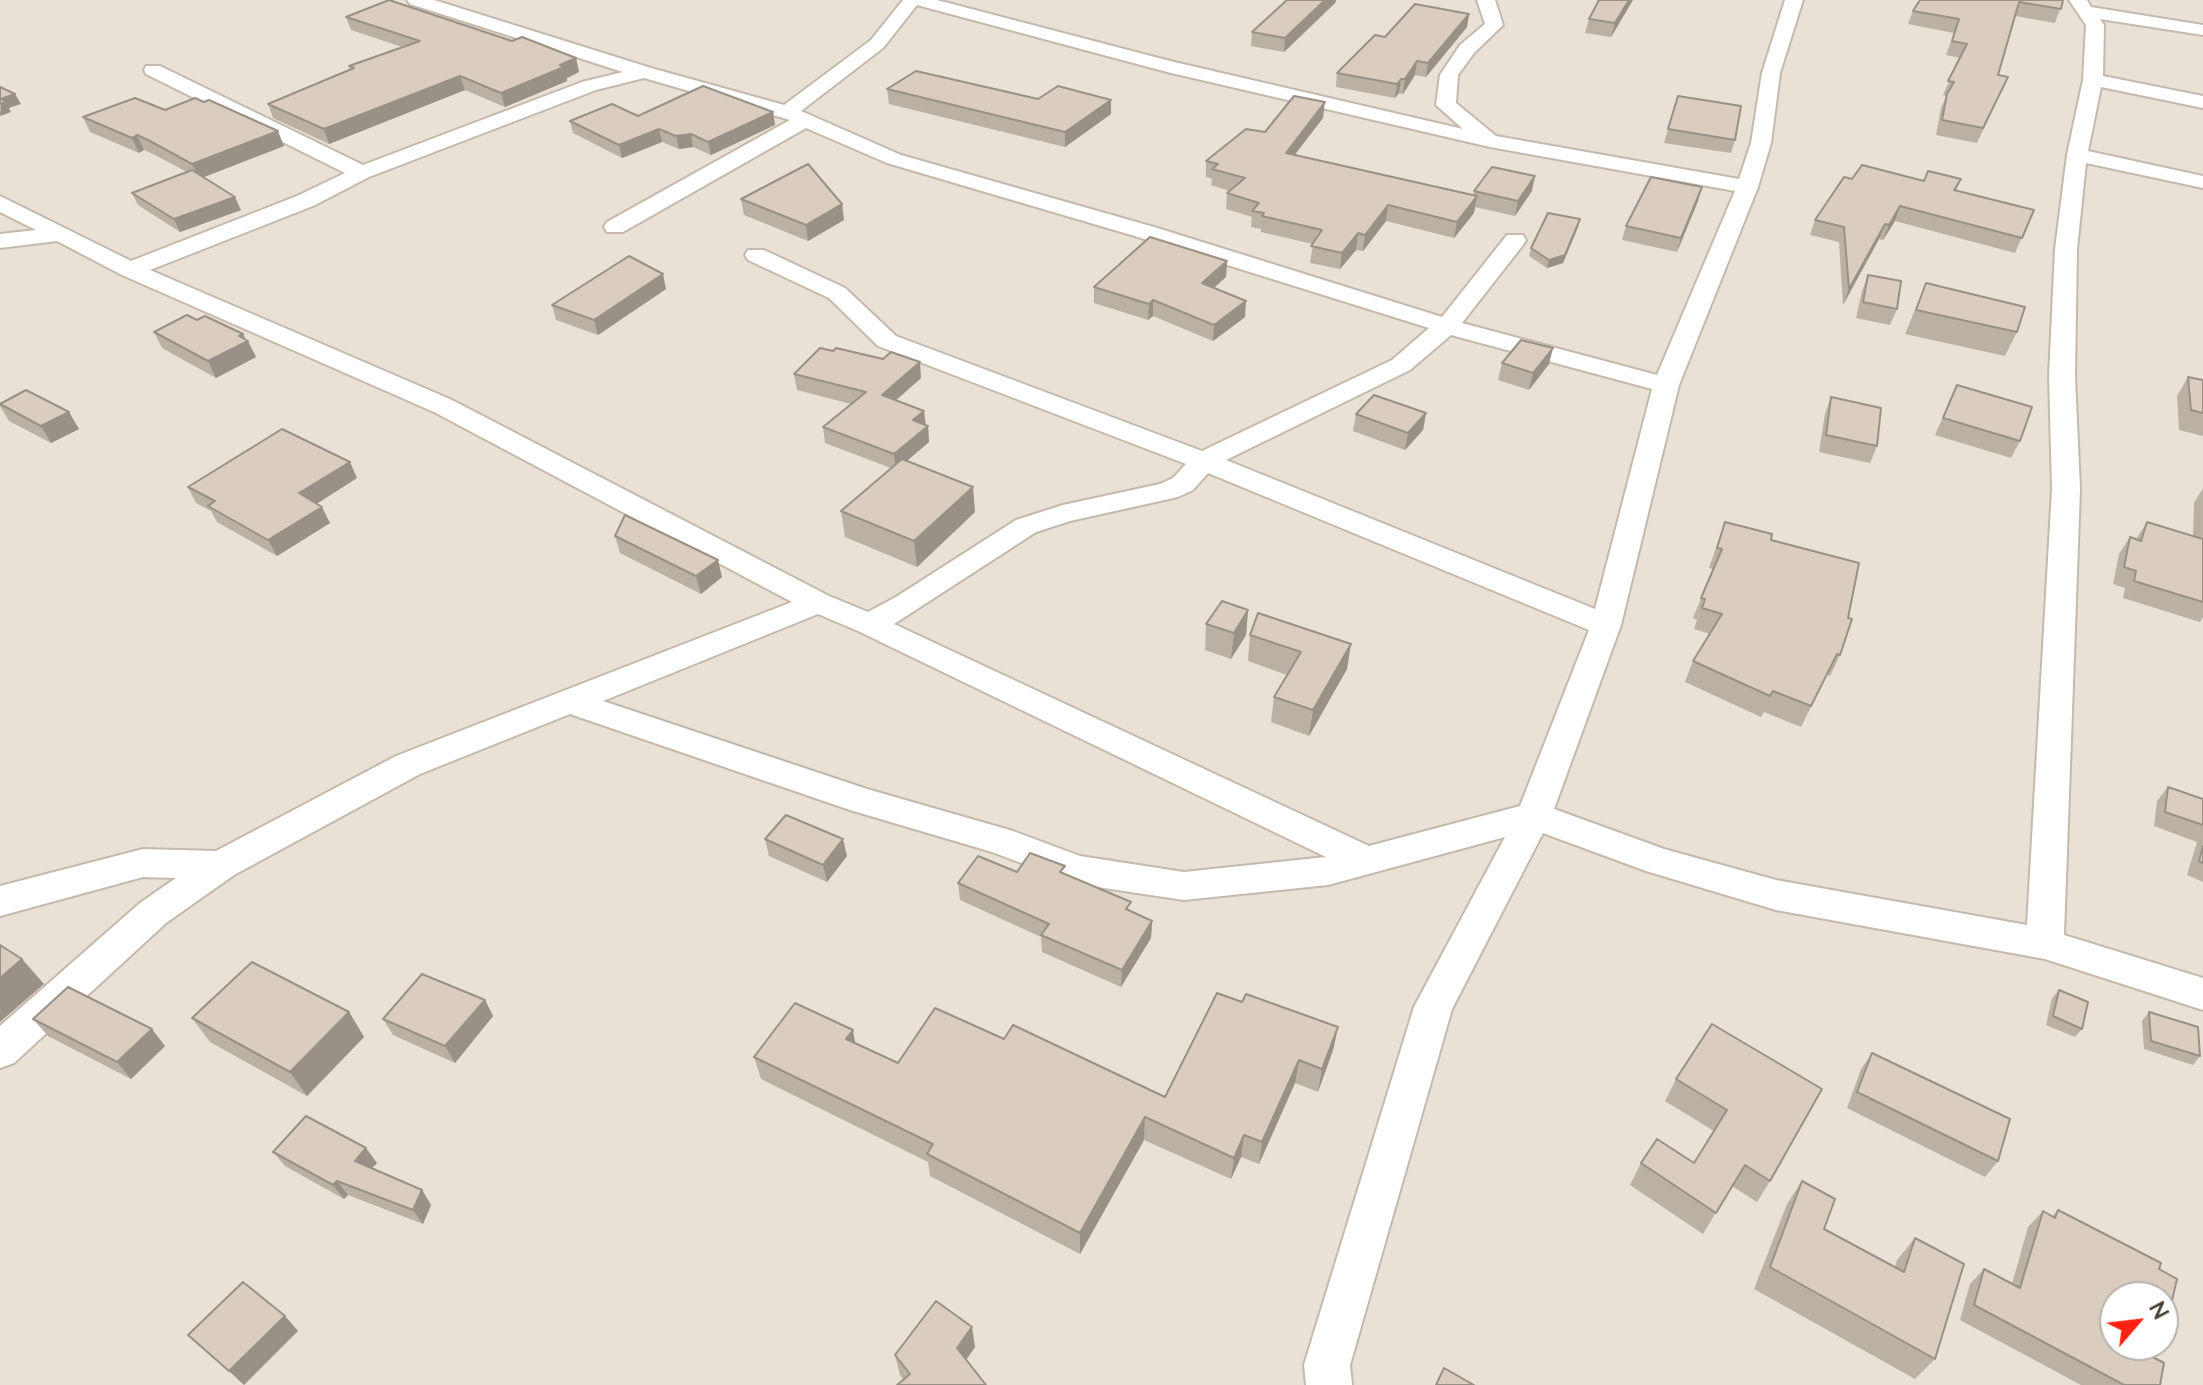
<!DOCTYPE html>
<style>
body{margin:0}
#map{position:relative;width:2203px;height:1385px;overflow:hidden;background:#f5f0e8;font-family:"Nunito Sans",sans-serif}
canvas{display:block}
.north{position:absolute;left:2099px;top:1281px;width:80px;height:80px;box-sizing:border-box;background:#fff;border:2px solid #b6b2af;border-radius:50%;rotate:62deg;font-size:22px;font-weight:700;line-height:32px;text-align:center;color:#493f36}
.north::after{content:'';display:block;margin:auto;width:28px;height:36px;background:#ff2214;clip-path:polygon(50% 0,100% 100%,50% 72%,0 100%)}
</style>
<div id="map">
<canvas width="2203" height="1385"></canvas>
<div class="north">N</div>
</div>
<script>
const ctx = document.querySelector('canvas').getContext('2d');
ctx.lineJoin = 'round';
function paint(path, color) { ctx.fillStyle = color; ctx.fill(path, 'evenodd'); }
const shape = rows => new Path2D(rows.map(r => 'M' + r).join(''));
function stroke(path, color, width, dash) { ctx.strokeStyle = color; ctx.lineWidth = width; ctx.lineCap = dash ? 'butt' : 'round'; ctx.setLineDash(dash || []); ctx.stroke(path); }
const residential = shape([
 [0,0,2203,0,2203,1385,0,1385],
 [2115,1297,2163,1297,2163,1345,2115,1345]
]);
const minor = shape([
 [407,0,434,0,651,68,784,105,871,40,903,0,937,0,1170,61,1463,129,1436,105,1440,75,1460,45,1485,24,1477,0,1495,0,1503,25,1474,53,1458,75,1456,103,1496,136,1739,179,1751,143,1762,73,1785,0,1803,0,1780,73,1771,143,1758,187,1679,385,1621,625,1554,809,1664,849,1776,880,2027,925,2052,489,2049,376,2055,249,2067,155,2083,80,2086,25,2069,0,2087,0,2091,7,2203,25,2203,35,2100,19,2104,25,2103,76,2203,96,2203,108,2101,87,2088,151,2203,176,2203,188,2086,163,2077,249,2075,376,2080,489,2064,935,2203,978,2203,1010,2045,959,1776,910,1646,871,1543,833,1452,1009,1350,1365,1352,1385,1306,1385,1304,1365,1414,1007,1505,837,1328,885,1184,900,1077,884,992,852,850,810,570,714,420,774,234,875,166,923,14,1063,0,1068,0,1026,140,903,176,878,143,877,0,916,0,886,143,849,216,851,396,756,792,602,434,412,122,275,57,241,0,248,0,234,36,230,0,212,0,196,131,261,297,196,345,173,146,74,144,70,146,66,160,66,363,165,582,82,623,72,410,4,407,0],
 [917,5,1167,72,1490,147,1735,191,1657,375,1462,323,1523,245,1526,240,1523,235,1507,235,1442,317,1154,227,901,155,801,111,883,48,917,5],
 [644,78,790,120,607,222,604,227,607,232,623,232,806,128,887,163,1138,237,1429,328,1392,360,1202,451,896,336,845,288,764,250,748,250,745,255,748,260,829,298,878,346,1186,464,1173,478,1160,484,1063,505,1016,520,896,597,868,612,829,596,452,400,150,270,313,206,369,177,596,90,644,78],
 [1451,335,1652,389,1595,609,1226,460,1410,370,1451,335],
 [1208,473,1589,630,1520,806,1369,846,894,624,1036,532,1070,521,1178,497,1193,490,1208,473],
 [818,614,858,631,1326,857,1184,872,1080,856,1013,831,867,789,603,701,818,614]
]);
const wall = shape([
 [1287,0,1336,0,1335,3,1284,52,1251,46,1252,32],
 [1599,0,1633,0,1611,37,1585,33,1589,19],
 [1920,0,2063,0,2055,23,2015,16,1998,75,2008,77,1977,143,1936,135,1941,108,1946,96,1943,95,1960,58,1946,55,1954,33,1908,24,1913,11],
 [1469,14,1467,27,1426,77,1415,75,1403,94,1399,93,1395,98,1336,87,1337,73,1385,37],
 [346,17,512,41,576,58,579,72,567,78,567,81,505,107,465,90,329,144,273,118,268,104,351,70,349,66,402,47,351,30],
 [887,89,1038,99,1111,114,1065,147,889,104],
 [1678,96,1735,140,1731,153,1664,143],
 [165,110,284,146,203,177,241,210,180,232,138,205,132,193,187,172,155,155,144,150,139,153,90,132,83,117],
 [773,112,775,125,711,155,693,147,679,149,662,142,622,158,573,133,570,121,638,116],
 [1323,118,1295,155,1473,196,1474,191,1532,191,1515,216,1475,207,1474,213,1454,238,1386,221,1363,251,1356,250,1340,269,1310,263,1313,244,1261,232,1261,229,1251,227,1252,217,1226,209,1227,193,1230,191,1211,185,1212,179,1206,177,1206,161,1265,132],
 [1852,179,1924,181,1961,179,1956,191,2034,210,2015,253,1895,221,1883,240,1879,239,1843,305,1839,242,1810,235,1815,220],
 [741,199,842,204,844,220,808,241,744,215],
 [1698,201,1677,252,1622,240,1626,226],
 [1580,219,1578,227,1563,263,1547,268,1529,256,1531,248],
 [1227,261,1226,277,1214,288,1245,317,1213,341,1153,316,1148,320,1094,303,1094,287],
 [1868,275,1897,309,1890,325,1856,318,1862,291],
 [1926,283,2017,332,2005,356,1905,334],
 [666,289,598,335,556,320,552,305],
 [197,320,245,339,256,357,216,378,162,348,154,332],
 [1502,363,1549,364,1529,390,1498,380],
 [794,374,921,378,896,400,928,426,929,442,907,461,975,512,917,567,845,537,841,511,891,468,825,443,823,427,851,404,797,390],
 [2188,377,2203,380,2203,436,2179,430,2177,396],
 [1957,385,2020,441,2011,458,1935,435],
 [1831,397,1877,446,1870,463,1819,452,1825,414],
 [0,403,79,429,51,443,9,421,0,406],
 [1426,413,1423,430,1405,450,1353,431,1356,414],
 [357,478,316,504,330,523,277,556,217,522,211,511,196,503,188,487],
 [2203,488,2203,617,2200,622,2123,598,2125,588,2113,584,2119,554,2130,537,2136,539,2147,522,2193,536,2194,503],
 [1725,522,1771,540,1840,655,1830,676,1827,675,1801,727,1764,712,1761,717,1685,682,1693,661,1710,634,1694,629,1697,620,1693,618,1713,569,1709,568],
 [615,536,722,577,701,594,620,553],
 [1248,610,1246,635,1231,659,1205,650,1206,624],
 [1250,635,1347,669,1309,736,1271,722,1274,697,1287,675,1248,661],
 [2168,787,2203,799,2203,882,2187,875,2197,842,2154,826,2157,801],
 [765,839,847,856,827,882,769,856],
 [1017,872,1065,874,1130,911,1152,921,1151,938,1121,987,1042,952,1041,937,960,900,958,883],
 [2059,990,2082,1029,2075,1037,2046,1025,2052,998],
 [485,1000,493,1016,455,1063,393,1035,383,1019],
 [1242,1002,1338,1027,1333,1050,1318,1092,1295,1083,1259,1164,1241,1157,1231,1179,1144,1140,1080,1254,930,1176,928,1162,761,1079,754,1057,855,1043,898,1063,1004,1039,1165,1097],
 [349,1012,364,1037,307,1096,210,1042,192,1018],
 [2149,1012,2200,1056,2193,1065,2144,1049,2142,1021],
 [33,1019,165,1046,131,1079,48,1036],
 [1712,1024,1770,1181,1757,1202,1732,1186,1703,1234,1630,1185,1641,1163,1694,1163,1714,1131,1665,1101,1676,1079],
 [1872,1053,1998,1161,1985,1177,1847,1108,1861,1069],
 [273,1152,377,1163,372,1168,422,1190,431,1205,423,1224,348,1195,344,1199,285,1166],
 [1802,1181,1824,1229,1895,1267,1897,1260,1915,1238,1935,1359,1915,1379,1754,1289,1787,1204],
 [2058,1210,2159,1269,2170,1309,2163,1315,2163,1297,2115,1297,2115,1345,2160,1385,2081,1385,1960,1320,1970,1284,1984,1269,2012,1284,2028,1227,2043,1211,2052,1216],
 [975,1347,966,1360,904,1380,900,1375,895,1355]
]);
const shadedWall = shape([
 [1325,0,1336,0,1335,3,1284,52,1285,38],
 [1629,0,1633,0,1611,37,1615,23],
 [1469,14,1467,27,1426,77,1428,63],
 [576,58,579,72,567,78,567,81,505,107,501,93],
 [1417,61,1415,75,1403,94,1405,79],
 [460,76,465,90,329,144,324,129],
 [1401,79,1399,93,1395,98,1397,84],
 [15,94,21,104,9,108,11,112,0,116,1,99],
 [1111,100,1111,114,1065,147,1065,132],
 [1325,102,1323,118,1284,168,1286,153],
 [773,112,775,125,711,155,708,142],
 [659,129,662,142,622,158,619,145],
 [278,131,284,146,199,179,192,164],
 [691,134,693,147,679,149,676,136],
 [137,135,144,150,139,153,132,138],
 [1535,176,1532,191,1515,216,1518,201],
 [1702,187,1698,201,1677,252,1681,238],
 [1477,196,1474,213,1454,238,1457,222],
 [235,197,241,210,180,232,174,219],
 [842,204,844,220,808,241,806,225],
 [1388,205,1386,221,1363,251,1365,235],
 [1900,206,1895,221,1883,240,1889,225],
 [1580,219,1578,227,1563,263,1547,268,1549,260],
 [1885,224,1879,239,1843,305,1849,289],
 [1358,233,1356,250,1340,269,1342,253],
 [1227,261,1226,277,1201,299,1202,283],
 [663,274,666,289,598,335,594,320],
 [1153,300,1153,316,1148,320,1149,304],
 [1246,301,1245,317,1213,341,1214,325],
 [243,334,247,342,248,341,256,357,216,378,208,361],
 [1553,348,1549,364,1529,390,1533,373],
 [920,362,921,378,884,411,882,395],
 [924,411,926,427,913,420],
 [69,412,79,429,51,443,41,426],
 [1426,413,1423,430,1405,450,1408,433],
 [928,426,929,442,896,470,894,454],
 [350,462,357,478,307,510,299,493],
 [973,487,975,512,917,567,914,541],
 [322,507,330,523,277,556,268,540],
 [718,560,722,577,701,594,696,576],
 [1248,610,1246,635,1231,659,1234,633],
 [1351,644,1347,669,1309,736,1313,710],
 [843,839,847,856,827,882,823,865],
 [1152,921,1151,938,1121,987,1122,970],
 [22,959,44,984,0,1022,0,978],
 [485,1000,493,1016,455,1063,445,1046],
 [349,1012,364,1037,307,1096,290,1072],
 [1338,1027,1333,1050,1318,1092,1322,1069],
 [152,1029,165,1046,131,1079,117,1062],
 [853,1030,857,1053,846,1039],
 [1299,1060,1295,1083,1259,1164,1262,1142],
 [1145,1117,1144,1140,1080,1254,1080,1233],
 [1244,1135,1241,1157,1231,1179,1234,1158],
 [366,1148,377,1163,365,1175,355,1161],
 [337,1181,348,1195,344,1199,333,1185],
 [422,1190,431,1205,423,1224,413,1210],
 [285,1316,298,1331,244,1385,229,1371],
 [972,1327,975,1347,960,1368,957,1348]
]);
const building = shape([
 [389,0,512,41,522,37,576,58,560,65,564,67,501,93,460,76,324,129,268,104,354,68,349,66,420,41,346,17,389,0],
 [1287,0,1325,0,1285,38,1252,32,1287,0],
 [1599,0,1629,0,1615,23,1589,19,1599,0],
 [1920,0,2063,0,2061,9,2019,2,1998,75,2008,77,1983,128,1942,120,1947,94,1954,82,1948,81,1967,44,1952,41,1959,19,1913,11,1920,0],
 [1415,4,1469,14,1428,63,1417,61,1405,79,1401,79,1397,84,1337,73,1375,35,1385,37,1415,4],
 [916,71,1038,99,1058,86,1111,100,1065,132,887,89,916,71],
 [703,86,773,112,708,142,691,134,676,136,659,129,619,145,570,121,612,104,638,116,703,86],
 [0,87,15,94,1,99,6,102,0,104,0,87],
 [1294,96,1325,102,1286,153,1477,196,1457,222,1388,205,1365,235,1358,233,1342,253,1311,246,1322,230,1262,216,1264,213,1252,211,1259,203,1227,193,1245,178,1212,169,1218,164,1206,161,1246,129,1265,132,1294,96],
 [1678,96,1741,106,1735,140,1668,129,1678,96],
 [135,98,165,110,195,98,204,102,209,100,278,131,192,164,148,140,137,135,132,138,83,117,135,98],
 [808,164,842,204,806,225,741,199,808,164],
 [1862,165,1924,181,1928,171,1961,179,1954,190,2034,210,2022,238,1900,206,1889,225,1885,224,1849,289,1844,227,1815,220,1844,177,1852,179,1862,165],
 [1492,167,1535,176,1518,201,1474,191,1492,167],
 [192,170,235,197,174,219,132,193,192,170],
 [1651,177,1702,187,1681,238,1626,226,1651,177],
 [1548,213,1580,219,1565,255,1549,260,1531,248,1548,213],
 [1150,237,1227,261,1202,283,1246,301,1214,325,1153,300,1149,304,1094,287,1150,237],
 [629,256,663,274,594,320,552,305,629,256],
 [1868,275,1901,281,1897,309,1863,302,1868,275],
 [1926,283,2025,307,2017,332,1916,310,1926,283],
 [187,315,197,320,205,316,243,334,239,336,248,341,208,361,154,332,187,315],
 [1521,340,1553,348,1533,373,1502,363,1521,340],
 [820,348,833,351,836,348,883,359,891,352,920,362,882,395,924,411,913,420,928,426,894,454,823,427,866,392,794,374,820,348],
 [2188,377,2203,380,2203,413,2191,410,2188,377],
 [1957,385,2032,407,2020,441,1943,418,1957,385],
 [26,390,69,412,41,426,0,404,26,390],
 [1374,395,1426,413,1408,433,1356,414,1374,395],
 [1831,397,1881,408,1877,446,1826,435,1831,397],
 [282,429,350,462,299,493,322,507,268,540,208,506,215,501,188,487,282,429],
 [902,459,973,487,914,541,841,511,902,459],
 [625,515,718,560,696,576,615,536,625,515],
 [1725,522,1772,534,1771,540,1859,563,1848,618,1852,619,1840,655,1837,654,1811,706,1773,691,1770,696,1693,661,1722,614,1702,608,1705,599,1701,598,1722,549,1717,548,1725,522],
 [2147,522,2203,539,2203,602,2134,581,2136,571,2124,567,2130,537,2141,541,2147,522],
 [1222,601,1248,610,1234,633,1206,624,1222,601],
 [1258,613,1351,644,1313,710,1274,697,1301,652,1250,635,1258,613],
 [2168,787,2203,799,2203,825,2165,812,2168,787],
 [786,815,843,839,823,865,765,839,786,815],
 [2203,846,2203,863,2199,861,2203,846],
 [1030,853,1065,866,1060,872,1131,902,1126,909,1152,921,1122,970,1041,935,1049,924,958,883,978,856,1017,872,1030,853],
 [0,945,22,959,0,978,0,945],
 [252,962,349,1012,290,1072,192,1018,252,962],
 [422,974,485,1000,445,1046,383,1019,422,974],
 [68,987,152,1029,117,1062,33,1019,68,987],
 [2059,990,2088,1002,2082,1029,2053,1016,2059,990],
 [1217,993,1242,1002,1246,994,1338,1027,1322,1069,1299,1060,1262,1142,1244,1135,1234,1158,1145,1117,1080,1233,927,1154,933,1144,754,1057,795,1003,853,1030,846,1039,898,1063,935,1008,1004,1039,1013,1025,1165,1097,1217,993],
 [2149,1012,2198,1027,2200,1056,2151,1041,2149,1012],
 [1712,1024,1822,1089,1770,1181,1745,1165,1716,1213,1641,1163,1657,1139,1694,1163,1727,1110,1676,1079,1712,1024],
 [1872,1053,2010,1119,1998,1161,1857,1092,1872,1053],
 [306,1116,366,1148,355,1161,422,1190,413,1210,337,1181,333,1185,273,1152,306,1116],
 [1802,1181,1835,1199,1824,1229,1904,1272,1915,1238,1964,1264,1935,1359,1770,1267,1802,1181],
 [2058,1210,2161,1263,2159,1269,2177,1279,2170,1309,2163,1305,2163,1297,2147,1297,2135,1290,2133,1297,2115,1297,2115,1345,2130,1345,2164,1363,2160,1385,2124,1385,1974,1305,1984,1269,2020,1288,2043,1211,2055,1218,2058,1210],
 [243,1282,285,1316,229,1371,188,1335,243,1282],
 [936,1301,972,1327,957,1348,986,1385,897,1385,910,1374,895,1355,936,1301],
 [1444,1368,1474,1385,1436,1385,1444,1368]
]);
paint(residential, '#e9e1d5');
stroke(minor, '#c4b9ac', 4);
paint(minor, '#fff');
paint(wall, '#bbb0a4');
paint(shadedWall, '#999086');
paint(building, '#dacdbf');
stroke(building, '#999086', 2);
</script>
